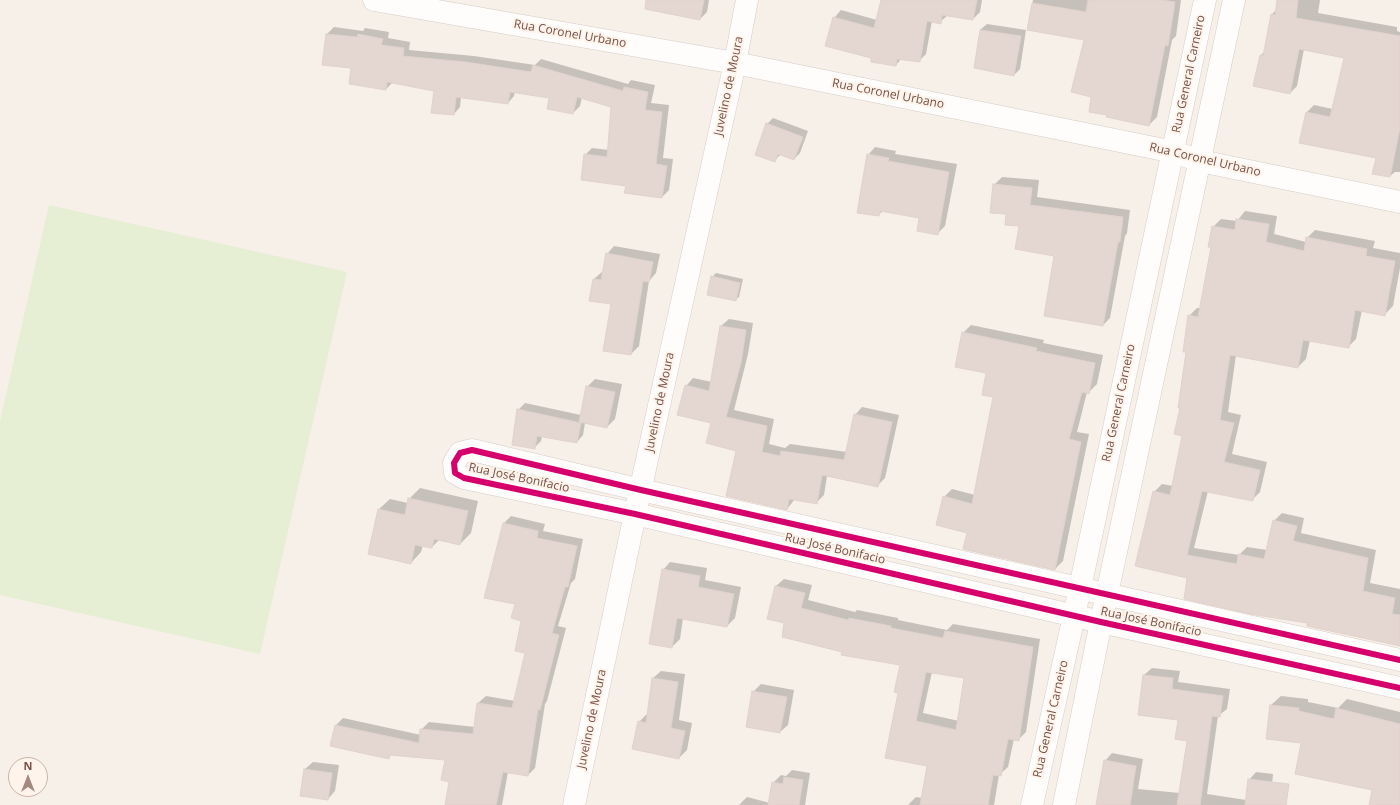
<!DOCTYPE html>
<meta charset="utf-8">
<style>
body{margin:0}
#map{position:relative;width:1400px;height:805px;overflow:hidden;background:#f7f0e9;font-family:"Open Sans",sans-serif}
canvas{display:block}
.north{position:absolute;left:8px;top:757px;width:40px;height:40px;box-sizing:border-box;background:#fff4eb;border:1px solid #c9b3a9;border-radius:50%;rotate:0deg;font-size:11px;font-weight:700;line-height:16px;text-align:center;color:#775147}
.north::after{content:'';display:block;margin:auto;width:14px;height:18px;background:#a48980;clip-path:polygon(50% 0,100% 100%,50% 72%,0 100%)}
</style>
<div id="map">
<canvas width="1400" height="805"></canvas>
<div class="north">N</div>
</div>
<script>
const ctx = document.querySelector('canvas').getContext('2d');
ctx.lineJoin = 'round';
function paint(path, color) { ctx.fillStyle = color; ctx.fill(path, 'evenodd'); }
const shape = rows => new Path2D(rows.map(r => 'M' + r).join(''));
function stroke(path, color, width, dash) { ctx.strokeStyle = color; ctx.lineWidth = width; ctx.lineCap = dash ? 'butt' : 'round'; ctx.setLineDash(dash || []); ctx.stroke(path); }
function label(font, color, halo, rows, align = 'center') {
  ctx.font = font + ' "Open Sans",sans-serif'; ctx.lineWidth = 4; ctx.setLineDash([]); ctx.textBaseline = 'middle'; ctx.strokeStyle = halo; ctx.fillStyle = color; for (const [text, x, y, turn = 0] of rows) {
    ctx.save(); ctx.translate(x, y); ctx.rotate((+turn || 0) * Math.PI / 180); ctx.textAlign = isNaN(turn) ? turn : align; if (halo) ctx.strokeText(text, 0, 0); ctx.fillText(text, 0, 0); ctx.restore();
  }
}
const green = shape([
 [49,205,347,272,260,654,0,595,0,421]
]);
const shadow = shape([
 [669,0,709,0,707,12,700,19],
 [882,0,982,0,980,12,973,19,948,15,940,22,932,21,926,54,919,61,902,58,896,65,872,57,834,18,841,10,877,20],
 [1033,0,1181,0,1176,36,1172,40,1157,117,1149,125,1108,114,1093,96,1085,39,1028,29],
 [1278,0,1320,0,1318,13,1397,27,1397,31,1400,32,1400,172,1395,172,1390,176,1377,157,1300,143,1307,112,1314,105,1333,109,1345,57,1304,49,1297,86,1290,93,1260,56,1264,52,1272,14,1277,9],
 [987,24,1026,30,1020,69,1014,75,980,30],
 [334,27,363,31,365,28,389,32,388,38,410,42,409,50,474,56,535,65,541,59,628,84,631,80,655,85,651,103,669,105,663,158,673,159,669,190,662,197,627,185,585,155,592,148,609,150,612,106,582,97,580,106,573,113,551,97,515,91,514,96,508,103,461,97,460,107,454,114,435,91,393,82,386,89,353,68,323,64,327,34],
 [773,118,808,131,800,153,794,159,781,154,774,161,767,124],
 [875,147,896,151,895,154,957,164,945,226,937,234,920,217,883,211,878,215,868,155],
 [1002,177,1039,180,1037,197,1130,210,1127,233,1125,236,1110,318,1103,325,1055,255,1020,225,994,185],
 [1245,211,1277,216,1274,234,1306,242,1307,238,1315,230,1375,241,1373,248,1400,253,1400,268,1393,306,1385,314,1362,310,1356,339,1348,347,1310,340,1306,359,1298,367,1236,355,1228,412,1241,415,1232,454,1267,462,1260,492,1252,500,1208,491,1194,548,1239,555,1247,547,1267,550,1274,521,1282,513,1304,518,1301,533,1376,550,1370,583,1400,589,1400,646,1308,622,1188,577,1154,492,1162,484,1173,486,1184,435,1181,407,1189,316,1197,308,1201,308,1212,246,1213,227,1221,219,1237,221],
 [614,246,660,254,656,273,649,281,639,346,631,354,612,303,594,279,602,272,604,272,607,254],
 [716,273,743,279,739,297,735,300,712,277],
 [729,319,753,323,748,354,734,410,774,419,769,444,785,448,790,444,847,452,855,415,862,407,899,415,885,478,877,486,827,476,824,495,816,503,795,499,787,509,713,423,686,386,693,378,712,382,721,326],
 [971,325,1044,340,1043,343,1103,355,1097,384,1089,392,1087,392,1077,432,1089,434,1063,561,1055,569,968,532,944,497,952,489,975,495,995,397,988,373,963,333],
 [595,379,622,384,615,419,607,427,585,423,583,435,577,442,542,436,541,441,534,448,518,410,525,403,581,415,587,387],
 [420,488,478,501,471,533,460,544,440,539,432,547,423,545,421,552,411,563,379,509,390,499,408,503,409,499],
 [511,516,545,524,543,531,583,539,575,579,571,583,558,626,566,628,547,701,545,704,535,768,528,775,508,772,502,805,446,805,451,781,446,759,392,754,388,758,336,725,343,718,421,735,421,730,429,722,475,727,478,703,486,696,515,701,527,652,522,620,516,603,504,523],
 [670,562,707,568,705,580,741,587,735,618,727,626,683,618,680,639,672,647,663,570],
 [784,579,812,585,808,600,855,612,857,610,898,618,898,620,947,630,953,624,1040,639,1026,732,1018,740,1014,739,1008,767,999,775,994,805,908,805,916,797,922,798,928,765,899,692,901,664,843,651,785,623,776,586],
 [932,672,966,678,959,721,923,713],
 [1152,668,1180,671,1178,682,1230,689,1227,709,1218,716,1207,794,1246,800,1249,780,1256,772,1273,774,1270,805,1097,805,1105,761,1112,753,1143,759,1138,789,1180,793,1188,740,1179,719,1144,675],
 [661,671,685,674,679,720,692,723,687,750,679,758,639,722,647,714,648,714,653,678],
 [761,684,794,690,788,725,780,732,753,692],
 [1281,696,1308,699,1308,702,1338,708,1347,699,1400,712,1400,805,1370,805,1373,789,1302,743,1271,705],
 [313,762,339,765,335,791,328,799,305,769],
 [792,770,810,773,805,805,739,805,747,797,770,803,773,783,781,775,786,776]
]);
const building = shape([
 [646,0,704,0,700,20,645,9,646,0],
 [881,0,977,0,973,20,942,15,941,24,927,21,920,62,897,59,896,66,871,62,871,58,825,46,833,17,874,28,881,0],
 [1088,0,1161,0,1175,2,1168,46,1165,45,1149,126,1106,117,1107,115,1089,112,1091,97,1071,92,1084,40,1027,30,1032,3,1086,12,1088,0],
 [1277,0,1298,0,1296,18,1400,36,1400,128,1390,177,1372,174,1376,158,1299,143,1306,112,1330,117,1344,58,1299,49,1290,94,1253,86,1260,55,1263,56,1271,14,1275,15,1277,0],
 [980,30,1021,36,1014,76,974,68,980,30],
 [326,34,357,37,358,34,383,39,381,45,404,48,403,56,466,62,531,72,533,65,623,91,624,87,648,92,645,110,662,112,656,164,667,166,662,198,624,193,626,186,581,180,584,154,607,157,611,107,577,97,573,114,547,109,549,98,510,92,508,104,456,97,454,115,431,113,434,91,387,82,386,90,349,84,351,68,322,65,326,34],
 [766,123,803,137,794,160,778,154,775,162,755,155,766,123],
 [867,154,889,158,888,161,949,172,938,235,917,231,919,218,880,211,879,216,857,213,867,154],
 [993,184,1032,188,1030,205,1123,217,1120,242,1118,242,1103,326,1044,316,1054,256,1015,249,1019,226,1005,225,1006,214,990,213,993,184],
 [1236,219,1269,224,1266,242,1304,251,1306,237,1367,249,1366,256,1395,261,1385,316,1355,310,1349,348,1303,340,1298,368,1230,355,1220,420,1234,423,1224,462,1260,470,1253,501,1202,491,1187,555,1237,564,1238,554,1264,559,1273,520,1297,526,1293,541,1368,558,1363,591,1395,598,1392,614,1400,615,1400,646,1307,626,1307,623,1250,614,1184,599,1187,578,1135,566,1153,491,1170,495,1182,436,1174,434,1180,408,1178,408,1186,352,1183,352,1188,315,1198,317,1211,247,1208,247,1212,226,1235,230,1236,219],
 [606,253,653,262,649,282,643,281,631,355,603,351,611,304,589,301,593,279,601,280,606,253],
 [711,276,740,283,736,301,707,295,711,276],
 [720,326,746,330,741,363,726,417,767,426,762,452,780,456,781,451,844,460,854,414,892,422,878,487,822,475,817,504,789,499,787,510,726,496,736,451,706,443,711,423,677,415,685,385,709,391,720,326],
 [962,332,1037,348,1036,351,1095,363,1089,394,1082,392,1069,439,1081,442,1055,570,963,549,967,533,936,525,943,496,972,504,993,397,982,395,986,373,955,367,962,332],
 [586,386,615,392,607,428,579,422,586,386],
 [517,409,581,423,577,443,537,436,535,449,512,445,517,409],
 [408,498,468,511,460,545,434,539,432,548,415,545,411,564,368,554,378,509,405,515,408,498],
 [503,523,538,531,537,538,577,546,568,587,565,587,552,633,559,635,540,710,538,709,528,776,503,772,496,805,445,805,449,782,441,780,445,760,390,755,389,759,330,746,335,725,419,743,420,729,473,734,477,703,512,708,525,653,515,651,521,621,511,618,515,604,484,598,503,523],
 [662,569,700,576,698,587,734,594,727,627,677,618,672,648,649,644,662,569],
 [775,586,805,593,801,608,848,620,849,618,891,626,891,628,943,638,945,631,1033,647,1019,741,1008,739,1001,776,993,775,988,805,920,805,927,766,885,758,898,693,894,692,900,665,841,655,842,652,782,637,784,623,767,619,775,586],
 [926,672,964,678,956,730,916,721,926,672],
 [1143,675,1173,678,1172,689,1223,696,1220,717,1212,716,1200,805,1177,805,1187,741,1175,739,1178,720,1138,715,1143,675],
 [652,678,678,682,671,728,685,731,679,759,632,749,638,721,646,723,652,678],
 [752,691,787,697,780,733,746,727,752,691],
 [1270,705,1299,708,1299,711,1334,719,1336,708,1400,724,1400,805,1369,805,1372,790,1295,774,1301,743,1266,739,1270,705],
 [1104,760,1136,766,1130,805,1096,805,1104,760],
 [304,769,332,773,328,800,300,796,304,769],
 [784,777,803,780,799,805,768,805,772,782,783,784,784,777],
 [1248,779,1289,784,1286,805,1245,805,1248,779]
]);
const minor = shape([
 [374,0,735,63,1174,152,1200,161,1400,202],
 [1400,660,641,490,472,450,460,453,454,463,455,473,464,478,635,514,1101,622,1400,688],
 [574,805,635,514,735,63,747,0],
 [1032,805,1074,616,1205,0],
 [1064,805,1101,622,1234,0]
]);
const cycleway = shape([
 [1400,660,641,490,472,450,460,453,454,463,455,473,464,478,635,514,1101,622,1400,688]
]);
const streetNames = [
 ["Rua Coronel Urbano",570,34,10],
 ["Rua General Carneiro",1189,74,-78],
 ["Juvelino de Moura",729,86,-78],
 ["Rua Coronel Urbano",888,94,11],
 ["Rua Coronel Urbano",1205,160,13],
 ["Juvelino de Moura",660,402,-78],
 ["Rua General Carneiro",1119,403,-78],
 ["Rua José Bonifacio",519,478,12],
 ["Rua José Bonifacio",835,549,13],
 ["Rua José Bonifacio",1151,622,12],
 ["Juvelino de Moura",592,719,-78],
 ["Rua General Carneiro",1051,719,-77]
];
paint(green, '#e6eed3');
paint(shadow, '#0003');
paint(building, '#e4d6d0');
stroke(building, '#e0d2cb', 1);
stroke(minor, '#d6cbc6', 23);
stroke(minor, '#fefdfc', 22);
stroke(cycleway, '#d6006c', 6);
label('12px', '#775147', '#fff4eb', streetNames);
</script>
